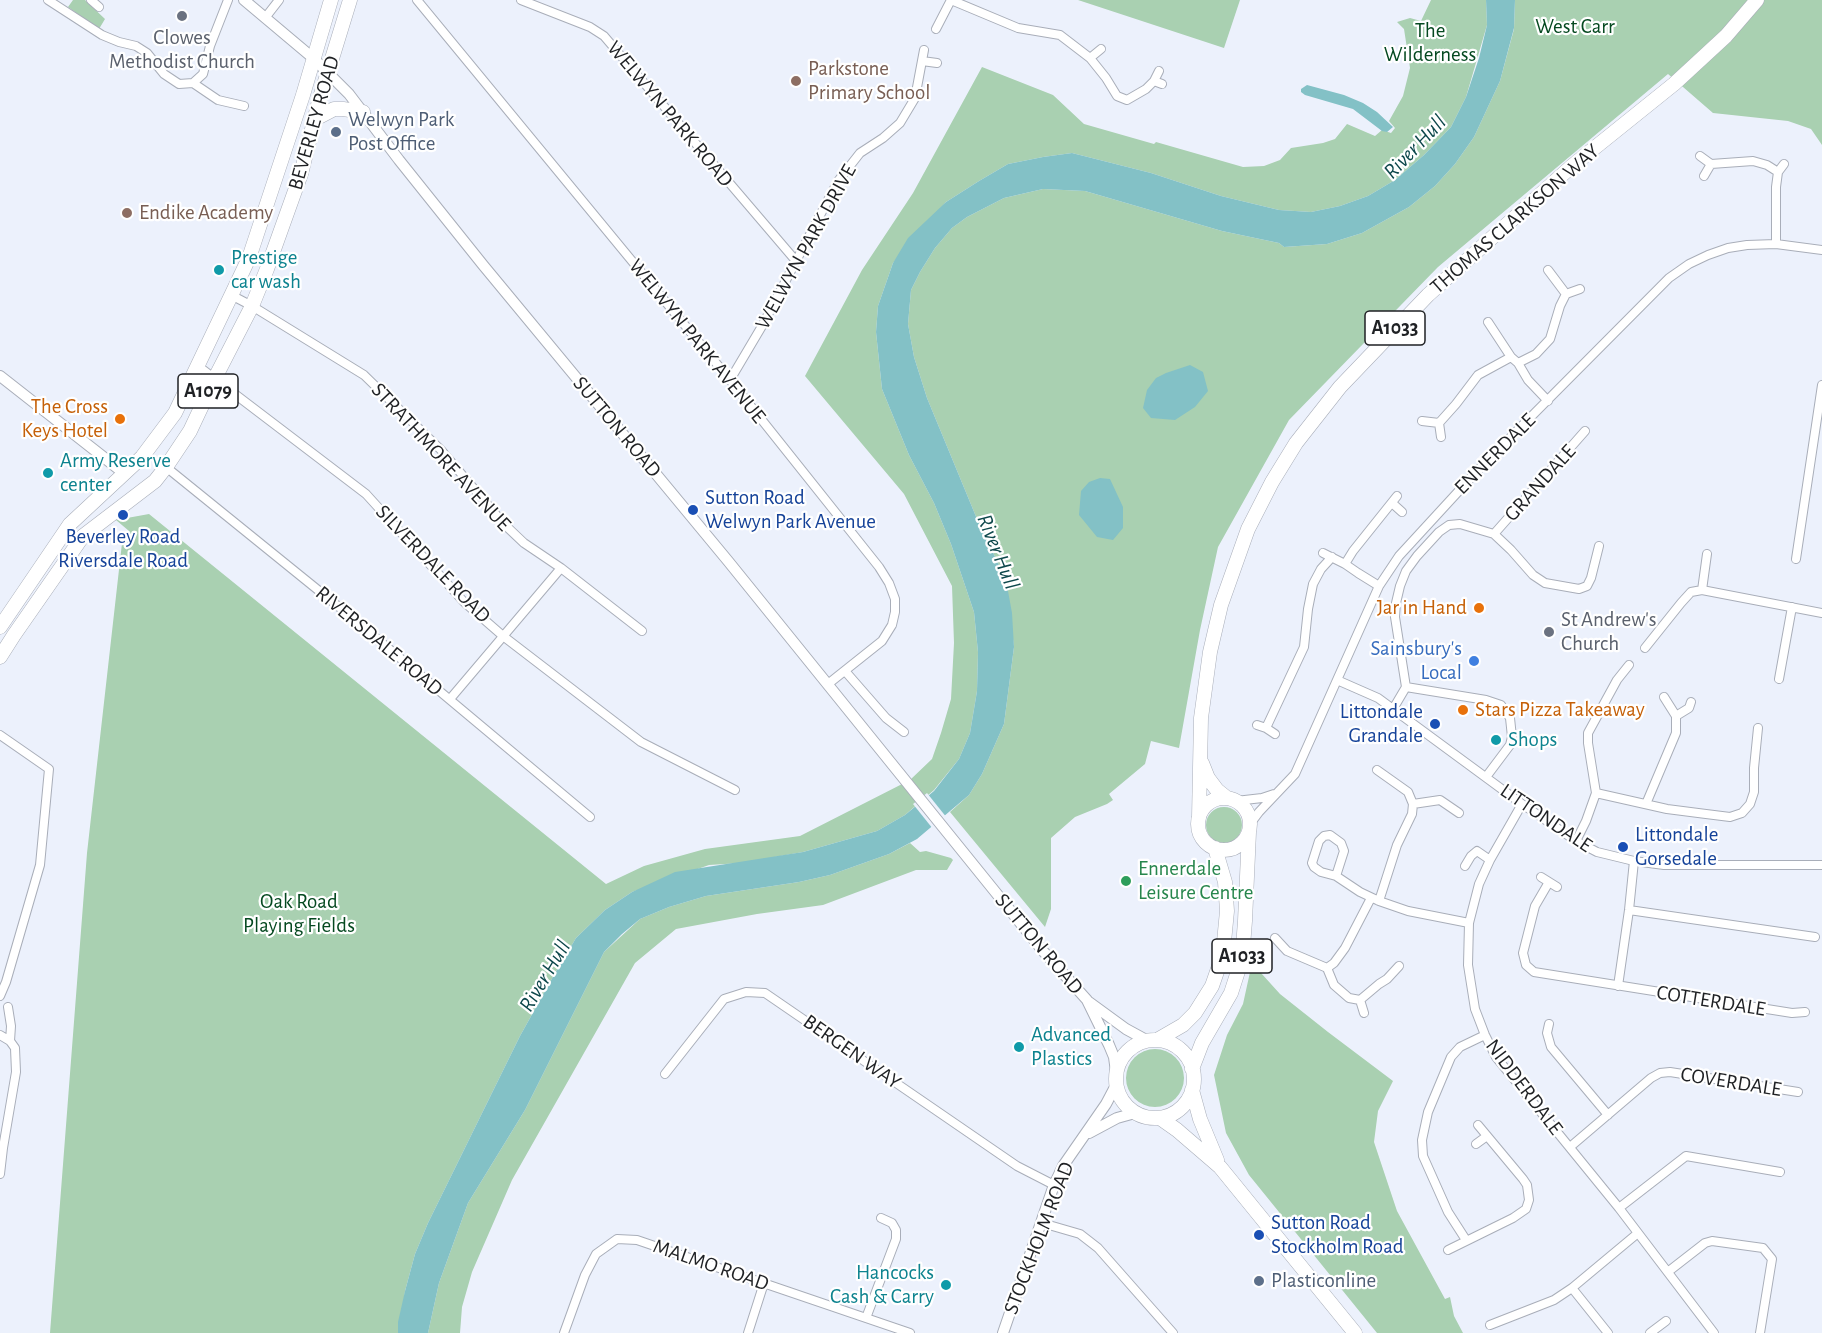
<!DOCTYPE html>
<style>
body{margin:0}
canvas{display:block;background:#ecf1fc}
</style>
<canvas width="1822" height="1333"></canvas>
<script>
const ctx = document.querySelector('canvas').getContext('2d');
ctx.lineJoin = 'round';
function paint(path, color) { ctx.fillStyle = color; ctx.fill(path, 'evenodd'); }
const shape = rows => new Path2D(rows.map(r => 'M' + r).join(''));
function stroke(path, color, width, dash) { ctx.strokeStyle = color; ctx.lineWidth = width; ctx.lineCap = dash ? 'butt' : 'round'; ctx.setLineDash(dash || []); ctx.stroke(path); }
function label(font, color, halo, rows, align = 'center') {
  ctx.font = font + ' "Alegreya Sans",sans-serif'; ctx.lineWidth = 4.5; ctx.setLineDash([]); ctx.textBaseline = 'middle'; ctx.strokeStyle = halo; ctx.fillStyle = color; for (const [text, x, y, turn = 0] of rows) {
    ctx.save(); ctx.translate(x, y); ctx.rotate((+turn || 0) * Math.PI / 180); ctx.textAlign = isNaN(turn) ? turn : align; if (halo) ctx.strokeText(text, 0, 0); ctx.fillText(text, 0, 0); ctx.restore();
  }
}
const green = shape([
 [73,0,85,0,105,19,99,29,68,7],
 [1078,0,1240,0,1224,48],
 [1431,0,1486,0,1487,25,1466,97,1451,127,1424,155,1395,180,1368,196,1340,206,1311,212,1279,210,1221,196,1151,173,1072,153,1043,157,1008,164,979,181,946,202,893,263,878,306,876,332,882,389,909,455,934,503,951,544,974,612,978,652,977,691,970,733,959,759,934,790,905,815,877,831,803,852,741,863,709,865,632,892,605,910,576,938,554,975,520,1036,428,1223,415,1254,405,1291,401,1333,50,1333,87,853,122,543,129,531,116,520,149,514,606,884,644,866,705,849,800,836,910,780,932,759,941,733,951,699,954,643,952,586,904,494,805,376,862,270,913,193,982,67,1053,95,1084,124,1154,144,1156,142,1243,167,1264,166,1280,160,1291,148,1323,143,1335,139,1347,124,1375,136,1382,130,1391,133,1395,128,1389,121,1403,96,1410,68,1404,29,1397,22,1410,18,1421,21],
 [1515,0,1822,0,1822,145,1811,129,1788,121,1713,113,1668,74,1438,267,1289,420,1218,547,1200,630,1179,748,1151,741,1145,764,1109,794,1113,800,1107,804,1075,817,1051,838,1051,909,1045,927,950,812,969,795,982,774,1004,724,1014,647,1006,580,977,519,927,398,914,357,908,324,911,290,920,272,935,248,952,228,967,217,1004,198,1043,189,1085,191,1222,231,1279,243,1284,247,1327,244,1362,233,1409,207,1435,186,1455,164,1474,137,1500,81,1514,29],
 '1206 825a18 18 0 1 1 36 0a18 18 0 1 1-36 0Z',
 [910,843,920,852,926,851,951,858,953,860,947,870,916,870,823,905,757,914,676,929,635,963,512,1180,472,1272,462,1307,460,1333,428,1333,439,1283,468,1203,525,1110,604,952,640,919,669,907,706,896,799,882,830,875,889,854],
 [1252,963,1280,994,1328,1032,1393,1081,1378,1111,1374,1142,1397,1211,1445,1299,1450,1297,1454,1316,1463,1333,1377,1333,1249,1175,1226,1133,1214,1075,1227,1035,1243,1004],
 '1126 1078a29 29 0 1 1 58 0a29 29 0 1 1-58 0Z'
]);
const water = shape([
 [1486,0,1515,0,1514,28,1500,81,1474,137,1455,164,1435,186,1409,207,1362,233,1327,244,1284,247,1279,243,1222,231,1085,191,1043,189,1004,198,967,217,952,228,935,248,920,272,911,290,908,324,914,357,927,398,977,519,1006,580,1012,613,1014,647,1004,724,982,774,969,795,917,839,889,854,830,875,799,882,706,896,669,907,640,919,622,934,604,952,525,1110,468,1203,439,1283,428,1333,398,1333,398,1322,405,1291,415,1254,428,1223,520,1036,554,975,576,938,605,910,632,892,675,872,803,852,877,831,905,815,934,791,959,759,970,733,977,691,978,652,974,612,951,544,934,503,909,455,882,389,876,332,878,306,893,263,908,238,946,202,979,181,1008,164,1043,157,1072,153,1151,173,1221,196,1279,210,1311,212,1340,206,1368,196,1395,180,1424,155,1451,127,1466,97,1479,58,1487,25],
 [1307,85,1344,95,1363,103,1377,112,1393,127,1387,132,1382,131,1353,109,1305,95,1301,92,1301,89],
 [1190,365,1203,372,1208,391,1195,407,1175,420,1151,418,1143,408,1147,390,1156,378,1166,373],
 [1100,478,1110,479,1123,507,1123,528,1113,540,1097,537,1079,515,1081,491,1089,482]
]);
const pier = shape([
 [927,793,947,818,933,829,913,804]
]);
const minor = shape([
 [48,0,102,35,119,42,136,46,147,53,164,74,179,84,193,83,203,74,210,46,228,0],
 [91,0,99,7],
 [417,0,730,380,879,567,889,583,895,599,895,612,892,625,882,641,828,684],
 [521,0,590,27,604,36,796,261],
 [951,0,1018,28,1060,35,1090,58,1106,78,1117,96,1127,100,1146,89,1154,81],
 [265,18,279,0],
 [936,29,951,0],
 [1090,58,1101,49],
 [922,61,937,63],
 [1159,71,1154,81,1162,84],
 [193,83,218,100,244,106],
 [1700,156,1711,164,1704,176],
 [1711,164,1753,161,1767,165,1778,172,1776,187,1776,244],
 [1778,172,1784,164],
 [1566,294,1580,289],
 [231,295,252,306,364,375,441,450,504,524,524,543,561,568,642,631],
 [1488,322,1511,357,1518,363,1528,380,1548,401],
 [1518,363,1536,354,1550,339,1560,306,1566,294,1548,270],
 [198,366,366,494,464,602,503,636,641,742,735,790],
 [730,380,762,326,838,181,860,153,883,138,900,123,915,98,924,50],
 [1422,421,1439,423,1441,437],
 [1439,423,1456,404,1478,375,1511,357],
 [166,467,339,607,590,817],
 [1392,503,1402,512],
 [1494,534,1585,431],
 [1323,553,1345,564,1358,573,1379,586],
 [1796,559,1822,385],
 [1345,564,1353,551,1397,496],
 [1702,590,1707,554],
 [1645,648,1681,603,1691,592,1702,590,1822,613],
 [845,671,886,718,904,732],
 [1779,679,1792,607],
 [1337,680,1378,698,1522,804,1576,841,1597,852,1634,861,1664,865,1822,865],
 [1406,687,1486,700,1501,705,1510,718,1512,737,1510,745,1486,777],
 [450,699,561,568],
 [1393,709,1406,687,1395,617,1396,603,1400,586,1406,571,1417,556,1439,532,1449,525,1460,524,1494,534,1511,550,1533,575,1545,583,1579,589,1587,586,1591,578,1599,546],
 [1676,716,1689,708,1691,702],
 [1257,725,1266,728,1275,734],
 [1266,728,1304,647,1308,609,1313,584,1321,569,1332,557],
 [0,735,49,769,40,865,6,982,0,996],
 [1377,770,1408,792,1413,804,1412,814,1397,845,1379,901],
 [1596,793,1667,809,1706,814,1730,817,1742,813,1750,804,1754,792,1754,768,1758,728],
 [1236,801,1262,798,1274,794],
 [1413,804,1440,800,1459,813],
 [1522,804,1490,860,1479,884,1469,923,1468,965,1475,1009,1485,1035,1496,1057,1619,1208,1714,1333],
 [1646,804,1676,733,1676,716,1664,697],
 [1250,824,1259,812,1295,774,1379,586,1399,556,1479,469,1669,278,1689,264,1708,255,1728,248,1747,245,1776,244,1822,250],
 [1576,841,1586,821,1596,793,1588,743,1588,733,1617,680,1629,665],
 [1465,866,1471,856,1477,851,1490,860],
 [1336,876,1344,851,1341,843,1330,835,1324,836,1319,841,1312,863,1314,867,1321,872,1336,876,1360,892,1379,901,1408,911,1469,923],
 [1541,877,1557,887],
 [1549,882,1535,906,1523,953,1526,965,1534,972,1792,1013,1805,1012],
 [1629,910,1815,937],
 [1275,938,1287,951,1327,968,1334,985,1349,998,1360,1000],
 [1327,968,1334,963,1345,948,1371,898],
 [1618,986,1629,910,1634,861],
 [8,1007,11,1026,10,1041],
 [1364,1013,1360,1000,1379,984,1387,979,1399,966],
 [1549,1024,1547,1033,1551,1047,1608,1115],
 [0,1035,10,1041,15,1048,16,1072,3,1148,0,1174],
 [665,1074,724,999,746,992,765,993,1017,1166,1054,1185],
 [1476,1144,1487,1136],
 [1570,1147,1651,1078,1660,1073,1670,1072,1798,1092],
 [1619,1208,1686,1156,1780,1172],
 [1042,1223,1080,1234,1098,1248,1173,1333],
 [1466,1240,1448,1212,1423,1156,1422,1140,1428,1112,1451,1057,1460,1047,1485,1035],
 [1448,1250,1513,1218,1526,1209,1529,1200,1527,1185,1523,1179,1478,1125],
 [1669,1271,1705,1243,1712,1241,1763,1248,1772,1259,1760,1333],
 [1572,1288,1608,1333],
 [866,1318,896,1239,896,1230,892,1223,881,1218],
 [1490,1325,1554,1300,1572,1288,1638,1233],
 [564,1333,585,1275,596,1254,617,1239,637,1240,910,1333],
 [748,1333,764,1283],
 [1650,1333,1666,1321]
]);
const tertiary = shape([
 [244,0,313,58,349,94,399,160,483,265,728,561,1043,951,1087,1000,1109,1045,1114,1057,1116,1072],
 [0,376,125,474],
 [1089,1002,1126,1029,1148,1041],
 [1089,1133,1117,1118,1135,1113],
 [1003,1333,1054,1185,1063,1166,1106,1104,1116,1085]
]);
const primary = shape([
 [315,119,334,109,343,109,363,112],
 [0,627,70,524,142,457,175,413,249,258,303,95,331,0],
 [0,657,14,635,83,536,155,481,166,467,190,431,215,378,252,306,267,269,301,174,319,101,350,0]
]);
const trunk = shape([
 [1202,763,1208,778,1217,790,1227,798],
 '1198 824a26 26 0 1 1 52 0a26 26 0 1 1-52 0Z',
 [1199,818,1201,718,1210,652,1221,605,1248,529,1272,482,1296,443,1340,387,1428,295,1572,166,1674,84,1726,36,1757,0],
 [1157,1040,1183,1025,1195,1013,1212,986,1220,963,1224,942,1227,911,1225,882,1215,848],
 '1116 1079a39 39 0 1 1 78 0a39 39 0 1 1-78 0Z',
 [1192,1069,1202,1043,1231,993,1242,959,1245,921,1249,832],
 [1192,1090,1200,1119,1217,1160],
 [1160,1118,1177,1130,1220,1167,1355,1333]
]);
const markers = [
 [182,16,6,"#6b7280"],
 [796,81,6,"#8d6e63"],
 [336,132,6,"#5c6f8a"],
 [127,213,6,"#8d6e63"],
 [219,270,6,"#0f9aa8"],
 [120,419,6,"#e8710a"],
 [48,473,6,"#0f9aa8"],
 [693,510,6,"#1a4fb4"],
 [123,515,6,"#1a4fb4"],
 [1479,608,6,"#e8710a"],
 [1549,632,6,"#6b7280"],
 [1474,661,6,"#3f7fe0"],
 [1463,710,6,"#e8710a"],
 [1435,724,6,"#1a4fb4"],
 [1496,740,6,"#0f9aa8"],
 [1623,847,6,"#1a4fb4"],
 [1126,881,6,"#2e9e5b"],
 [1019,1047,6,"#0f9aa8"],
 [1259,1235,6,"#1a4fb4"],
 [1259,1281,6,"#5c6f8a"],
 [946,1285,6,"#0f9aa8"]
];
const shields = [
 [1395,328,60],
 [208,391,60],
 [1242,956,60]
];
const shieldNames = [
 ["A1033",1395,328],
 ["A1079",208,391],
 ["A1033",1242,956]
];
const parkNames = [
 ["West Carr",1575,27],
 ["The",1430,31],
 ["Wilderness",1430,55],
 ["Oak Road",299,902],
 ["Playing Fields",299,926]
];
const worshipNames = [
 ["Clowes",182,38],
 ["Methodist Church",182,62],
 ["St Andrew's",1561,620,"left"],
 ["Church",1561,644,"left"]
];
const educationNames = [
 ["Parkstone",808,69],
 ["Primary School",808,93],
 ["Endike Academy",139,213]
];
const streetNames = [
 ["WELWYN PARK ROAD",670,114,50],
 ["BEVERLEY ROAD",314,123,-74],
 ["THOMAS CLARKSON WAY",1515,219,-41],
 ["WELWYN PARK DRIVE",806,247,-61],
 ["WELWYN PARK AVENUE",697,341,51],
 ["SUTTON ROAD",617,427,50],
 ["ENNERDALE",1495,454,-45],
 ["STRATHMORE AVENUE",441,457,47],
 ["GRANDALE",1540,483,-48],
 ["SILVERDALE ROAD",433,564,46],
 ["RIVERSDALE ROAD",379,641,40],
 ["LITTONDALE",1546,818,34],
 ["SUTTON ROAD",1039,944,50],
 ["COTTERDALE",1711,1001,9],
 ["BERGEN WAY",852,1052,35],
 ["COVERDALE",1731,1082,9],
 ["NIDDERDALE",1524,1087,53],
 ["STOCKHOLM ROAD",1039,1238,-69],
 ["MALMO ROAD",711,1265,19]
];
const serviceNames = [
 ["Welwyn Park",348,120],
 ["Post Office",348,144],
 ["Plasticonline",1271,1281]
];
const cultureNames = [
 ["Prestige",231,258],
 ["car wash",231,282],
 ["Army Reserve",60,461],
 ["center",60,485],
 ["Shops",1508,740],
 ["Advanced",1031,1035],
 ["Plastics",1031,1059],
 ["Hancocks",934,1273,"right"],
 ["Cash & Carry",934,1297,"right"]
];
const foodNames = [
 ["The Cross",108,407],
 ["Keys Hotel",108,431],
 ["Jar in Hand",1467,608],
 ["Stars Pizza Takeaway",1475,710,"left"]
];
const transitNames = [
 ["Sutton Road",705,498],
 ["Welwyn Park Avenue",705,522],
 ["Beverley Road",123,537,"center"],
 ["Riversdale Road",123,561,"center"],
 ["Littondale",1423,712,"right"],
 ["Grandale",1423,736,"right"],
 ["Littondale",1635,835],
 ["Gorsedale",1635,859],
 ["Sutton Road",1271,1223],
 ["Stockholm Road",1271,1247]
];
const shopNames = [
 ["Sainsbury's",1462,649],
 ["Local",1462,673]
];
const leisureNames = [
 ["Ennerdale",1138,869],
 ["Leisure Centre",1138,893]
];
const waterNames = [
 ["River Hull",1415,147,-46],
 ["River Hull",998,552,68],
 ["River Hull",545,976,-59]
];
paint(green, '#a9d0b1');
paint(water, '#83c1c6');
paint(pier, '#ecf1fc');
stroke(minor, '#a9aeb9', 10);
stroke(tertiary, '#a9aeb9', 12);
stroke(primary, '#a9aeb9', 15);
stroke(trunk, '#a9aeb9', 15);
stroke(minor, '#fff', 8);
stroke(tertiary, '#fff', 10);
stroke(primary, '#fff', 14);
stroke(trunk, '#fff', 14);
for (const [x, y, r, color] of markers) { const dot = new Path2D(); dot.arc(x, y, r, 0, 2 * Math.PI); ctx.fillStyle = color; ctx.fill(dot); stroke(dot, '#fff', 2); }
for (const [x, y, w] of shields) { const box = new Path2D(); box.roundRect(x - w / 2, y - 17, w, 34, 4.5); ctx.fillStyle = '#fff'; ctx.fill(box); stroke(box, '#1f2124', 1.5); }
label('bold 20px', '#1f2124', null, shieldNames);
label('21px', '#054920', '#fff', parkNames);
label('21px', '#5b616d', '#fff', worshipNames);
label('21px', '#785e54', '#fff', educationNames, 'left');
label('21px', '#1f2124', '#fff', streetNames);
label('21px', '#4e5e75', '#fff', serviceNames, 'left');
label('21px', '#0d838f', '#fff', cultureNames, 'left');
label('21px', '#c56008', '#fff', foodNames, 'right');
label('21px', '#164399', '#fff', transitNames, 'left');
label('21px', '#366cbe', '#fff', shopNames, 'right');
label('21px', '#27864d', '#fff', leisureNames, 'left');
label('italic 22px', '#0d474b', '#fff', waterNames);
</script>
